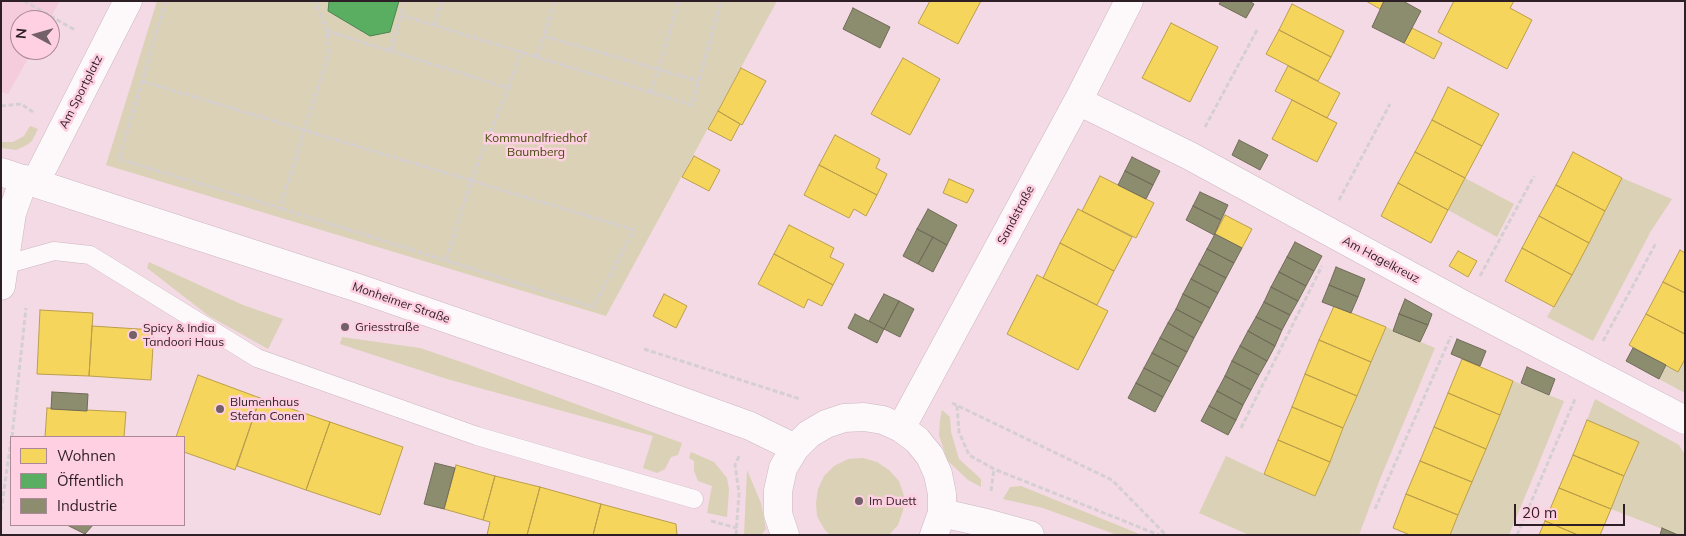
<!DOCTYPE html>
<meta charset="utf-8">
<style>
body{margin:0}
#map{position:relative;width:1686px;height:536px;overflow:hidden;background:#f4dae4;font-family:Mulish,sans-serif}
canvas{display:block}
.frame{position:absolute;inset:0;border:2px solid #2e1e25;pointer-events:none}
.legend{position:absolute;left:10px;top:436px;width:175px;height:90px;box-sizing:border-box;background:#fed0e2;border:1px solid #ab8996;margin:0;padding:6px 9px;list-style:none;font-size:15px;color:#2e1e25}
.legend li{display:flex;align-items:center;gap:10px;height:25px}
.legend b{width:25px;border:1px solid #ab8996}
.north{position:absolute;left:10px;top:10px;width:50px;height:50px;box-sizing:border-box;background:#fed0e2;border:1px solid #ab8996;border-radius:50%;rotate:276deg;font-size:14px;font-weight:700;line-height:20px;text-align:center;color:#2e1e25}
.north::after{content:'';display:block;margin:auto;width:18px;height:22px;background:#736068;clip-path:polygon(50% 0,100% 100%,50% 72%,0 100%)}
.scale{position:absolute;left:1514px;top:504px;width:111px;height:22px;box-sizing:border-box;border:2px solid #2e1e25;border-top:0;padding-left:6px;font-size:15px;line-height:18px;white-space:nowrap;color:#2e1e25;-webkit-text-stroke:4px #fed0e2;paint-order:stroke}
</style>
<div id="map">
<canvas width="1686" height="536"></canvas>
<div class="frame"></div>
<ul class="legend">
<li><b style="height:14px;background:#f6d55c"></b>Wohnen</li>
<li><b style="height:14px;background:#5aae61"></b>Öffentlich</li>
<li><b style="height:14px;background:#8c8c6e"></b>Industrie</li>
</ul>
<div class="north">N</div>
<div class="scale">20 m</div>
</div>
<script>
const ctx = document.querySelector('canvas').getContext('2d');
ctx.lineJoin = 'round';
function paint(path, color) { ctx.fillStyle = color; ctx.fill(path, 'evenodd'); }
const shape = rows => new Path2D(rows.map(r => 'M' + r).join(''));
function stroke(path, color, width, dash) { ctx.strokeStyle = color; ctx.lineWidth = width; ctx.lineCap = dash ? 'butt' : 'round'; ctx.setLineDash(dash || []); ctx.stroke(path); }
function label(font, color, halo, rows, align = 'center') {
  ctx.font = font + ' Mulish,sans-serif'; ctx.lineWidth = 5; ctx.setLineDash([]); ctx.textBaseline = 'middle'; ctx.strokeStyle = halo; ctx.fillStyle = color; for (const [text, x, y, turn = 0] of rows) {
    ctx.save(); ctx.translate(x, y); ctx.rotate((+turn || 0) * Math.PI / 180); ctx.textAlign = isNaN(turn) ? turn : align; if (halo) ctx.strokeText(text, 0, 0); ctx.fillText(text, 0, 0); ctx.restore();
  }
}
const built = shape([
 [1,1,60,1,49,20,20,20,20,50,33,50,8,94,1,92]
]);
const green = shape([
 [157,1,777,1,606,316,106,165],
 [30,126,38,129,32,141,27,145,16,150,1,148,1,142,13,142,24,136],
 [1465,178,1514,204,1497,237,1448,210],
 [1622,178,1672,199,1651,231,1593,341,1547,317,1572,275],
 [149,262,243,305,283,319,268,349,209,316,147,268],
 [1386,327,1435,348,1380,479,1359,535,1249,535,1199,513,1226,456,1264,474,1315,496],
 [342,337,420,348,467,364,682,443,678,455,671,457,665,469,657,473,643,468,653,436,447,379,340,344],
 [1685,359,1685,393,1659,379,1666,365],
 [1513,381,1564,401,1536,470,1509,535,1450,535],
 [1595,399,1679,445,1685,455,1685,535,1678,535,1611,509,1639,442,1587,420],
 [942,410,950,417,951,432,959,459,981,479,981,487,968,480,947,460,939,435,940,420],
 [691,452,714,462,727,478,729,490,727,517,707,513,712,486,698,481,694,471,694,461,689,458],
 [863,458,877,462,889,470,899,481,904,496,903,511,898,525,889,535,830,535,824,529,817,516,816,503,818,489,824,476,834,466,848,459],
 [747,470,761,503,766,529,761,535,744,535],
 [1021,486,1142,535,1117,535,1043,508,1003,499,1010,487]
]);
const homes = shape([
 [930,1,981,1,958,44,918,23,930,1],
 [1366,1,1384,1,1380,9,1366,1],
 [1454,1,1514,1,1510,8,1532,20,1507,69,1438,32,1454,1],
 [1292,4,1344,31,1331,57,1279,30,1292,4],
 [1171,23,1218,47,1190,102,1142,78,1171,23],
 [1412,28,1442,43,1434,59,1404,43,1412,28],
 [1279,30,1331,57,1318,81,1266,54,1279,30],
 [903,58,940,79,910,135,871,114,903,58],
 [1288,66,1340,93,1327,118,1275,91,1288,66],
 [741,68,766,81,742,125,718,111,741,68],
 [1448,87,1499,114,1482,146,1432,120,1448,87],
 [1292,100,1337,123,1317,162,1272,139,1292,100],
 [718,111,740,124,731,141,708,129,718,111],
 [1432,120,1482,146,1465,178,1415,152,1432,120],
 [835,135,880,159,876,168,887,174,877,195,819,165,835,135],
 [1415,152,1465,178,1448,210,1398,183,1415,152],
 [1573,152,1622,178,1605,211,1556,185,1573,152],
 [694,156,720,170,709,191,682,177,694,156],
 [819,165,877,195,866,216,854,209,849,218,804,195,819,165],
 [1100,176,1154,203,1136,238,1082,211,1100,176],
 [949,179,974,190,967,203,943,193,949,179],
 [1398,183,1448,210,1431,243,1381,216,1398,183],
 [1556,185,1605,211,1589,243,1539,216,1556,185],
 [1078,209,1132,237,1114,271,1060,243,1078,209],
 [1225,215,1252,229,1242,248,1215,234,1225,215],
 [1539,216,1589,243,1572,275,1522,248,1539,216],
 [789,225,834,248,830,257,844,264,833,285,774,254,789,225],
 [1060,243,1114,271,1097,305,1043,278,1060,243],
 [1522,248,1572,275,1554,307,1505,281,1522,248],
 [1680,250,1685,253,1685,293,1663,282,1680,250],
 [1458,251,1477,261,1468,277,1449,266,1458,251],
 [774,254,833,285,822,306,808,299,804,308,758,284,774,254],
 [1037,275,1108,311,1078,370,1007,334,1037,275],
 [1663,282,1685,293,1685,334,1646,314,1663,282],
 [664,294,687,306,676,328,653,316,664,294],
 [1334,306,1386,327,1371,362,1319,340,1334,306],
 [40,310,93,313,89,376,37,374,40,310],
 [1646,314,1685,334,1685,359,1678,372,1629,345,1646,314],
 [92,326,154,330,151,380,89,376,92,326],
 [1319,340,1371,362,1357,396,1305,374,1319,340],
 [1462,359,1513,381,1500,415,1448,393,1462,359],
 [1305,374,1357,396,1343,428,1292,407,1305,374],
 [198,375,260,398,235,470,184,452,184,437,176,437,198,375],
 [1448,393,1500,415,1486,449,1434,427,1448,393],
 [260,398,330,422,306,490,237,466,260,398],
 [1292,407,1343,428,1330,462,1278,440,1292,407],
 [47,408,126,412,124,437,45,437,47,408],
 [1587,420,1639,442,1624,476,1573,455,1587,420],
 [330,422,403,447,380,515,306,490,330,422],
 [1434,427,1486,449,1472,482,1420,461,1434,427],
 [1278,440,1330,462,1315,496,1264,474,1278,440],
 [1573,455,1624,476,1611,509,1559,488,1573,455],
 [1420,461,1472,482,1458,515,1406,494,1420,461],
 [456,465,495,476,483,520,444,509,456,465],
 [495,476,540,487,527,535,487,535,490,522,483,520,495,476],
 [540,487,601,504,593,535,527,535,540,487],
 [1559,488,1611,509,1600,535,1578,535,1545,521,1559,488],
 [1406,494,1458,515,1450,535,1410,535,1393,528,1406,494],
 [601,504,676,524,677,535,593,535,601,504],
 [1545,521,1578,535,1539,535,1545,521]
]);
const public = shape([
 [326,1,399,1,390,32,370,36,328,11,329,2,326,1]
]);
const industry = shape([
 [1221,1,1249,1,1254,4,1246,18,1219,4,1221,1],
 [1384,1,1403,1,1421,11,1404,43,1372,27,1384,1],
 [853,8,890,27,880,48,843,29,853,8],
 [1239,140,1268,155,1260,170,1232,155,1239,140],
 [1132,157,1160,171,1153,185,1125,171,1132,157],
 [1125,171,1153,185,1146,199,1118,185,1125,171],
 [1200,192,1228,205,1221,220,1193,206,1200,192],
 [1193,206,1221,220,1214,235,1186,220,1193,206],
 [928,209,957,225,947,245,917,229,928,209],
 [917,229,933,237,918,264,903,256,917,229],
 [1215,234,1242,248,1234,263,1207,249,1215,234],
 [933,237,947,245,933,272,918,264,933,237],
 [1295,242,1322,256,1314,271,1287,257,1295,242],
 [1207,249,1234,263,1226,278,1199,264,1207,249],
 [1287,257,1314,271,1306,286,1279,272,1287,257],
 [1199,264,1226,278,1218,293,1191,279,1199,264],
 [1336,267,1365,279,1358,297,1329,285,1336,267],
 [1279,272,1306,286,1298,301,1271,287,1279,272],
 [1191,279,1218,293,1210,308,1183,294,1191,279],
 [1329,285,1358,297,1351,313,1322,302,1329,285],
 [1271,287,1298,301,1290,315,1264,302,1271,287],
 [884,294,899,301,884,329,869,321,884,294],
 [1183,294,1210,308,1202,323,1176,309,1183,294],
 [1405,299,1432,314,1428,325,1399,314,1405,299],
 [899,301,914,309,900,337,884,329,899,301],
 [1264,302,1290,315,1282,330,1256,317,1264,302],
 [1176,309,1202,323,1194,338,1168,323,1176,309],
 [855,314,884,329,877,343,848,328,855,314],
 [1399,314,1428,325,1420,342,1393,331,1399,314],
 [1256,317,1282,330,1275,346,1248,331,1256,317],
 [1168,323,1194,338,1187,352,1160,338,1168,323],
 [1248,331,1275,346,1267,361,1240,346,1248,331],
 [1160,338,1187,352,1179,367,1152,353,1160,338],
 [1457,339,1486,351,1480,366,1451,354,1457,339],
 [1240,346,1267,361,1259,375,1232,361,1240,346],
 [1633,348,1666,365,1659,379,1626,361,1633,348],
 [1152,353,1179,367,1171,382,1144,368,1152,353],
 [1232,361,1259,375,1251,390,1225,376,1232,361],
 [1527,367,1555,379,1549,395,1521,383,1527,367],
 [1144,368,1171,382,1163,397,1136,383,1144,368],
 [1225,376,1251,390,1243,405,1217,391,1225,376],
 [1136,383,1163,397,1155,412,1128,398,1136,383],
 [1217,391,1243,405,1236,420,1209,406,1217,391],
 [52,392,88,394,87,411,51,409,52,392],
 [1209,406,1236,420,1228,435,1201,421,1209,406],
 [435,463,455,468,444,509,424,504,435,463],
 [67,525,93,525,85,534,67,525],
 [1662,528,1678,535,1660,535,1662,528]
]);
const path = shape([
 [24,1,75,30],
 [166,1,119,159,280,208,329,52,327,31,315,1],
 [405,1,401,15,692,105,721,1],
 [555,1,544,36,698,81],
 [434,26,442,1],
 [327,31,508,88,471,181,446,260],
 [391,50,401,15],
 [537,57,544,36],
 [142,81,634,230,593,307,280,208],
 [508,88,521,52],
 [651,92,679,1],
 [1,106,21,104,33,112],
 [1205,127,1257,30],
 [1339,200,1390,104],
 [1480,276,1534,176],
 [1603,341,1656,243],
 [644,349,800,399],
 [952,403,1112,480,1166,535],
 [957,406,959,432,969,455,994,469,1159,535],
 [1241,428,1322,266],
 [12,437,26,308],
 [991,491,994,469],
 [1375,509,1451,336],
 [1,511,11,441],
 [711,521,737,528],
 [736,535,739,493,735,465,739,456],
 [1517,535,1575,399]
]);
const lane = shape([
 [4,265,54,251,90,255,257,358,477,436,694,499]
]);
const street = shape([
 [1078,101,1190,156,1464,305,1685,420],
 [35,183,128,1],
 [1,286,12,213,24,179],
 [901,428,1078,101,1129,1]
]);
const secondary = shape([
 [1,172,355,287,590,368,750,426,795,448],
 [942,513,986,523,1030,535],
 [785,535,778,514,778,491,783,468,795,448,809,434,826,424,844,418,864,417,883,420,901,428,917,440,930,456,938,474,942,494,942,513,934,535]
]);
const markers = [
 [345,327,5,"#736068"],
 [133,335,5,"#736068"],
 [220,409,5,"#736068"],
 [859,501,5,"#736068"]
];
const streetNames = [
 ["Am Sportplatz",81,92,-63],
 ["Sandstraße",1016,215,-62],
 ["Am Hagelkreuz",1381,260,28],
 ["Monheimer Straße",401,303,19]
];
const parkNames = [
 ["Kommunalfriedhof",536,138],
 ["Baumberg",536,152]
];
const poiNames = [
 ["Griesstraße",355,327],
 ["Spicy & India",143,328],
 ["Tandoori Haus",143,342],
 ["Blumenhaus",230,402],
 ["Stefan Conen",230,416],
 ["Im Duett",869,501]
];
paint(built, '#f5ccdc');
paint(green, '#dad1b6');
paint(homes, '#f6d55c');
stroke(homes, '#ba9e4c', 1);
paint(public, '#5aae61');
stroke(public, '#4d834f', 1);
paint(industry, '#8c8c6e');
stroke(industry, '#706b58', 1);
stroke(lane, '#cbb7bf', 19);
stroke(street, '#cbb7bf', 29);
stroke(secondary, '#cbb7bf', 29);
stroke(path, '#d6cfd2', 3, [5, 2.5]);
stroke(lane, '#fdf9fb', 18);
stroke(street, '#fdf9fb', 28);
stroke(secondary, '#fdf9fb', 28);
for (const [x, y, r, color] of markers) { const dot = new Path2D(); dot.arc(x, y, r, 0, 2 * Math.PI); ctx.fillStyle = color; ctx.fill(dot); stroke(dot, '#fed0e2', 2); }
label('12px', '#2e1e25', '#fed0e2', streetNames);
label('12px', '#494c0d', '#fed0e2', parkNames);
label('12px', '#2e1e25', '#fed0e2', poiNames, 'left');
</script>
